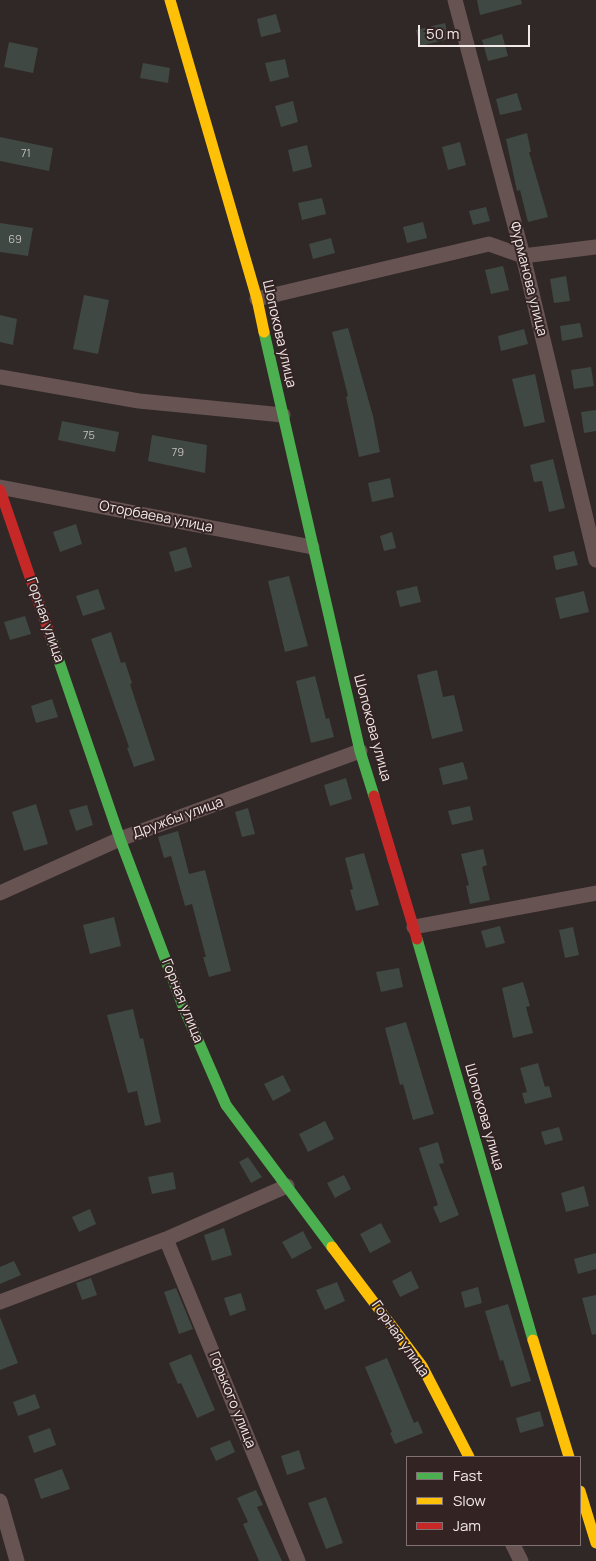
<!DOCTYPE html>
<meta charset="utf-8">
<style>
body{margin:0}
#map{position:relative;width:596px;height:1561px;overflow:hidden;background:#302826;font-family:Manrope,sans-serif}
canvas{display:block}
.legend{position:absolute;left:406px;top:1456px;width:175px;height:90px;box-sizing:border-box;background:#332423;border:1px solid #807272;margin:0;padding:6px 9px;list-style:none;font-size:15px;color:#f3e8e8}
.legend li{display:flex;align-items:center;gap:10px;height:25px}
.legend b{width:25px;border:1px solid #807272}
.scale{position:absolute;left:418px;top:25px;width:112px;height:22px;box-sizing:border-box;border:2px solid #f3e8e8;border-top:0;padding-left:6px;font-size:15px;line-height:18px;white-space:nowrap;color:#f3e8e8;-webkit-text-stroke:4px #332423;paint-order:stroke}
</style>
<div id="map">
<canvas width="596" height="1561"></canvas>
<ul class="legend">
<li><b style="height:6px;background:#4caf50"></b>Fast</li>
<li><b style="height:6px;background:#ffc107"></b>Slow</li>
<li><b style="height:6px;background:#c62828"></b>Jam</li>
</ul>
<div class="scale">50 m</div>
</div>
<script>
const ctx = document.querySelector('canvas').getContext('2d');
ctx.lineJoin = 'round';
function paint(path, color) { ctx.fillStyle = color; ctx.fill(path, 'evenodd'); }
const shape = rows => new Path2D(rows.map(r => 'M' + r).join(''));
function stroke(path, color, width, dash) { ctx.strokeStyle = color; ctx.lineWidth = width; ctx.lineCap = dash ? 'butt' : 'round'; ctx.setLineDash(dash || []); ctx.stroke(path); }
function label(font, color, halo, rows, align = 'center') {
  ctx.font = font + ' Manrope,sans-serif'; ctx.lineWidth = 4; ctx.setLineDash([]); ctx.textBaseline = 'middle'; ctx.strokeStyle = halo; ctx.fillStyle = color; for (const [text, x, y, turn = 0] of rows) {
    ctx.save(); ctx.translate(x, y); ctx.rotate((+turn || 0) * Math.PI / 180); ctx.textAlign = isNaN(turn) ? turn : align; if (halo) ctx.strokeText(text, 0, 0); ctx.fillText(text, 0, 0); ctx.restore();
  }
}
const building = shape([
 [477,0,521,0,522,4,480,15],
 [276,14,281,32,261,37,257,19],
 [445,23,449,39,420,46,416,30],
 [502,34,508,56,488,61,482,40],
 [9,42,38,48,33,73,4,67],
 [285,59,289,77,270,82,265,63],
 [143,63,170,68,168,83,140,78],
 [517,93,522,110,500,115,496,99],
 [293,101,298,122,281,127,275,106],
 [527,133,531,152,529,152,548,217,528,222,520,190,517,191,506,139],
 [0,137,53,148,49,171,0,161],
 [460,142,466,165,448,170,442,147],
 [307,145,312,167,293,172,288,150],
 [322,198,326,214,302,220,298,203],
 [486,207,490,221,473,225,469,211],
 [423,222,427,238,407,243,403,227],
 [0,223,33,228,28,256,0,252],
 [331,238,335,253,313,259,309,244],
 [503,266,509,290,491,294,485,270],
 [566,276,570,301,554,303,550,279],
 [84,295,109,300,98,354,73,349],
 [0,315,17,319,13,345,0,342],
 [580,323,583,337,562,341,560,326],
 [348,328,373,416,380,452,359,457,346,397,348,396,332,332],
 [524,329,528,344,501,351,498,336],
 [591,367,594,386,574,389,571,370],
 [535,374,545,422,524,427,512,379],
 [596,410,596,431,584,433,581,412],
 [62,421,119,432,115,452,58,440],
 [152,435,207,445,205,473,148,461],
 [553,459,565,508,549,512,542,481,534,482,530,465],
 [390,478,394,497,372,502,368,483],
 [76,524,82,544,60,552,53,532],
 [392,532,396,548,384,551,380,536],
 [186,547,192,567,175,572,169,552],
 [574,551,578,565,556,570,553,556],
 [289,576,308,646,285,652,268,581],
 [417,586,421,602,400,607,396,591],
 [98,589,105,609,83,616,76,596],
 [584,591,589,612,560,619,555,598],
 [25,616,31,634,10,640,4,622],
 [111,632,121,663,125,662,132,683,130,684,155,760,134,767,127,748,129,747,91,639],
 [437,670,443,697,454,695,463,731,432,739,417,675],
 [315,676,326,719,329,718,334,737,311,743,296,681],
 [52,699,58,717,36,723,31,706],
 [463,762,468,779,443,785,439,768],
 [346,778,352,799,330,806,324,785],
 [36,804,48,844,24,851,12,812],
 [87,805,93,825,76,831,69,810],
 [470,806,473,820,452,825,448,811],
 [248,808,255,834,242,837,235,812],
 [178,831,189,874,205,870,231,971,209,977,203,957,206,957,192,904,185,906,171,856,164,858,158,837],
 [483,849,487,865,482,867,490,900,470,904,466,886,469,885,461,854],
 [364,853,379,905,356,911,350,890,353,889,345,858],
 [114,917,121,946,90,954,83,925],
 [500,926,505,943,486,948,481,931],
 [573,927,579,955,565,958,559,930],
 [399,968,403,987,381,992,376,972],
 [523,982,530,1006,526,1007,533,1033,513,1038,502,988],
 [133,1009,140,1039,143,1038,161,1122,145,1126,137,1091,128,1093,107,1015],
 [406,1022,434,1114,413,1120,403,1084,400,1085,385,1028],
 [538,1063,545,1087,549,1086,552,1097,525,1104,522,1093,527,1092,520,1068],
 [283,1075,291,1091,273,1101,264,1084],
 [325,1121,334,1139,308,1152,299,1134],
 [559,1127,563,1140,545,1145,541,1132],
 [438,1142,444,1163,439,1164,459,1215,440,1223,433,1207,438,1205,419,1148],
 [248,1157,262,1177,251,1183,239,1162],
 [173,1172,176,1189,152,1194,148,1177],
 [344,1175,351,1189,335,1198,327,1183],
 [584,1186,589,1206,566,1212,561,1193],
 [90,1209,96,1224,79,1232,72,1217],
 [381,1223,391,1242,370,1253,360,1234],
 [224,1228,232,1255,212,1261,204,1235],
 [303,1231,312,1248,292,1259,282,1242],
 [596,1253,596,1269,578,1274,574,1259],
 [14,1261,21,1275,0,1284,0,1267],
 [411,1271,419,1288,400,1297,392,1281],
 [91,1278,97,1295,82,1300,76,1283],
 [337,1282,345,1301,325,1310,316,1290],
 [478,1287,482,1303,465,1308,461,1292],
 [176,1288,193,1329,179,1334,164,1292],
 [241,1293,246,1310,230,1316,224,1298],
 [596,1295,596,1334,592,1335,582,1298],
 [508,1304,531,1381,511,1387,503,1360,500,1361,485,1311],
 [0,1317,18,1363,0,1370],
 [191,1354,215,1410,197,1418,181,1383,178,1384,169,1363],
 [387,1358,414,1423,418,1421,423,1433,395,1444,390,1433,392,1432,365,1367],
 [35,1394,40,1408,18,1416,13,1402],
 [540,1411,544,1426,520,1433,516,1418],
 [50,1428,56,1445,34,1453,28,1436],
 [230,1440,235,1452,216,1461,210,1448],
 [299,1450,305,1469,287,1475,281,1456],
 [62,1469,70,1489,41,1499,34,1479],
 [256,1490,263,1505,257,1507,282,1561,259,1561,243,1524,248,1522,237,1498],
 [326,1497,343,1543,326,1549,308,1503]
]);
const street = shape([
 [455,0,523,256,596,560],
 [257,299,489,244,523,256,596,247],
 [0,377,139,401,283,415],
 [0,487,312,547],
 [0,893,120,839,360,751],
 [414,927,596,893],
 [166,1239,298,1561],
 [0,1302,166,1239,287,1186],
 [0,1501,17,1561],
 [513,1545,521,1561]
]);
const fast = shape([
 [264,332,360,751,374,796],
 [51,638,120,839,183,1006,226,1105,332,1247],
 [417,939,533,1340]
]);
const slow = shape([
 [170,0,257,299,264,332],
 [332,1247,422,1366,469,1457],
 [533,1340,569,1457],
 [580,1491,596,1543]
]);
const jam = shape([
 [0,490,51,638],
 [374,796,417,939]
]);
const numberNames = [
 ["71",26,154],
 ["69",15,240],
 ["75",89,436],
 ["79",178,453]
];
const streetNames = [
 ["Фурманова улица",528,279,76],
 ["Шопокова улица",279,334,77],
 ["Оторбаева улица",156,517,11],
 ["Горная улица",45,620,71],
 ["Шопокова улица",372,728,75],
 ["Дружбы улица",178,818,-20],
 ["Горная улица",182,1001,68],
 ["Шопокова улица",484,1117,74],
 ["Горная улица",400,1339,55],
 ["Горького улица",232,1400,68]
];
paint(building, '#3f4843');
stroke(street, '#675352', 15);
stroke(fast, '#4caf50', 11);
stroke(slow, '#ffc107', 11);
stroke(jam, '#c62828', 11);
label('11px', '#c6c0bf', null, numberNames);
label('14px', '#f3e8e8', '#332423', streetNames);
</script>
